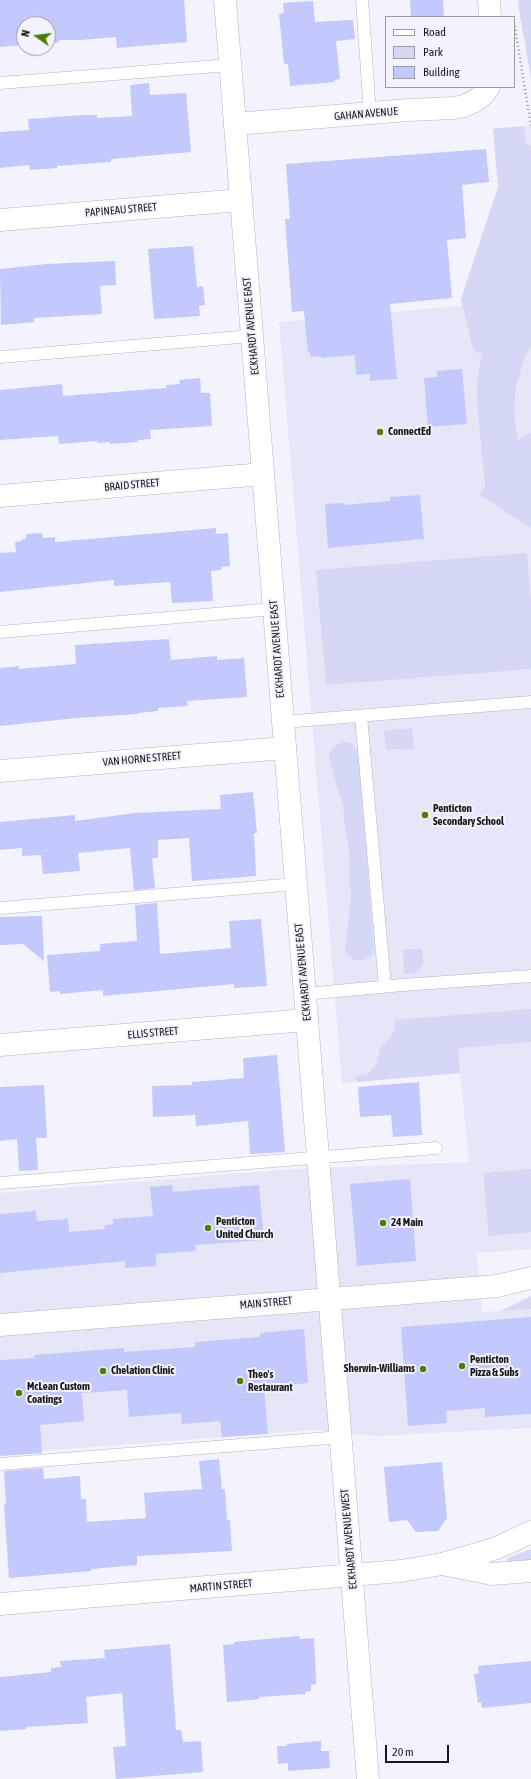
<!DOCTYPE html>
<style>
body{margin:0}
#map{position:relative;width:531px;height:1779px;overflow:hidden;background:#f2f3fc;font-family:"Asap Condensed",sans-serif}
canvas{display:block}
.legend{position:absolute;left:385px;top:16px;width:130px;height:72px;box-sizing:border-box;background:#f2f3fc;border:1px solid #9b9ba2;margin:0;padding:5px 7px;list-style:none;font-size:12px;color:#18181b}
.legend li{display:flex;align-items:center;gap:8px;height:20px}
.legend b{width:20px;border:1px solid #9b9ba2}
.north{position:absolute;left:16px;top:16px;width:40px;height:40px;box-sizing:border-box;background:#f2f3fc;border:1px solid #9b9ba2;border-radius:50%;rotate:284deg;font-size:11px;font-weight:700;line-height:16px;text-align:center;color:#18181b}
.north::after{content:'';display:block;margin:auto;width:14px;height:18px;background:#4e7b00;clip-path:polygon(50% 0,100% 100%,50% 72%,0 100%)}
.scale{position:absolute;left:385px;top:1745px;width:64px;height:18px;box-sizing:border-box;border:2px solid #18181b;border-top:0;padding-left:5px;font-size:12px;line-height:14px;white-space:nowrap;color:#18181b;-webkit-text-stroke:3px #f2f3fc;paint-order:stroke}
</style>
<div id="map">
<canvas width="531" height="1779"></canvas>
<ul class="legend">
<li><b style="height:5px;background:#fff"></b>Road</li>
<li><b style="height:11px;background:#d4d8f4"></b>Park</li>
<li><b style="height:11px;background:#c3c8fd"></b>Building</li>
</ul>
<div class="north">N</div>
<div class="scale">20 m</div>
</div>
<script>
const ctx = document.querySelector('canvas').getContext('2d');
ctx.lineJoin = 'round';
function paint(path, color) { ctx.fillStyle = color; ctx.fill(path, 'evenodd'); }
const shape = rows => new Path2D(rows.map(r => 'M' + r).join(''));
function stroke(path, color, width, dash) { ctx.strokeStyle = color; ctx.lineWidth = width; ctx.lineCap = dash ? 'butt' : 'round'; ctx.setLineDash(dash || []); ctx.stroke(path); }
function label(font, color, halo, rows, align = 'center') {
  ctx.font = font + ' "Asap Condensed",sans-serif'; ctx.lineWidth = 4; ctx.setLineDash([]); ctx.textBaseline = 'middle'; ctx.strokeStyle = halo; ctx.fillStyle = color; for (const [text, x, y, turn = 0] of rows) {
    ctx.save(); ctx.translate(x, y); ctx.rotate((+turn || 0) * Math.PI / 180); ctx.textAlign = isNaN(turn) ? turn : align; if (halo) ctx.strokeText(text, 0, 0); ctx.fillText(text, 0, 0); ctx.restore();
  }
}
const built = shape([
 [531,125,531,1249,477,1253,482,1312,531,1309,531,1428,374,1436,316,1430,0,1454,0,1193,292,1169,469,1162,460,1073,342,1083,279,322,461,306,461,299,498,187,493,129]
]);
const green = shape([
 [518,0,531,0,531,79,519,9],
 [524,126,526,144,531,146,531,346,524,359,516,387,514,414,518,440,531,433,531,528,480,495,485,486,477,401,477,381,482,354,476,352,472,345,461,299,498,187,493,129],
 [527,553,531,602,531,669,326,685,316,570],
 [412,728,414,749,386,750,384,731],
 [344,742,350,743,358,750,374,947,373,954,364,960,355,960,350,957,345,950,352,889,350,888,349,849,343,815,345,814,329,757,331,751,334,746],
 [422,949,423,963,419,970,413,974,406,974,404,973,403,950],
 [531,1009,531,1042,458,1048,460,1073,357,1082,356,1076,369,1073,377,1063,380,1049,391,1037,395,1029,395,1020],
 [531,1169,531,1232,489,1236,483,1173],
 [531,1296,531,1309,500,1311,509,1307],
 [531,1549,531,1561,507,1562,508,1558]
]);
const building = shape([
 [0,0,184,0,187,42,117,48,116,37,81,40,59,40,59,42,48,43,48,24,24,24,24,45,0,47],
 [411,0,443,0,444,17,411,17,410,1],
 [313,1,315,22,353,20,355,39,336,41,340,79,334,80,335,82,290,86,288,64,284,64,279,14,284,13,283,3],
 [149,83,150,95,186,93,191,152,111,159,111,162,57,166,57,168,30,170,29,165,0,168,0,132,29,130,28,119,85,115,97,115,97,118,132,116,130,85],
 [486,149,489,182,462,185,466,238,447,240,452,298,390,304,397,379,370,381,370,374,356,375,355,355,321,358,321,356,311,357,310,352,308,353,304,311,292,312,285,219,290,219,286,164],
 [193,246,197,287,203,286,205,305,199,306,200,316,154,319,148,249],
 [115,261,116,285,100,286,102,314,34,318,34,322,1,325,0,269,47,264],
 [462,369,467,424,428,427,424,378,437,377,437,371],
 [200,378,201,393,210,393,212,426,150,430,151,439,138,440,138,442,110,444,110,442,97,443,97,441,59,444,58,436,0,440,0,390,62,384,63,396,166,388,166,385,180,384,179,380],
 [420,495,424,539,328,548,325,504,344,503,344,505,390,501,390,497],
 [216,528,216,534,228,533,230,566,221,567,221,570,211,571,213,601,172,603,170,582,114,586,114,580,0,592,0,553,16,552,15,542,22,541,22,539,26,539,26,534,42,533,43,538,55,537,55,542],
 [169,639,171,660,217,656,217,660,244,658,247,697,187,701,188,706,158,708,158,711,138,713,138,714,77,718,0,726,0,668,19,666,19,669,76,664,75,645],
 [253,792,257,833,254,833,256,876,192,881,189,838,158,840,158,858,152,858,155,888,134,890,130,848,78,853,80,871,43,874,41,855,22,856,22,848,0,850,0,822,75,815,75,821,135,813,221,809,220,795],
 [157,903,160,954,231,948,229,921,261,919,267,986,234,988,234,984,103,996,103,990,60,994,60,991,50,992,47,955,100,951,100,944,137,941,135,905],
 [42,916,44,961,23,944,0,945,0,917],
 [277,1055,285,1152,250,1154,248,1121,196,1126,195,1115,153,1117,152,1086,192,1085,192,1082,244,1078,243,1058],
 [419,1082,422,1135,393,1137,391,1115,360,1117,358,1087],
 [44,1085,47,1138,36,1138,38,1170,19,1171,17,1139,0,1141,0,1087],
 [410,1179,416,1261,357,1266,350,1184],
 [172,1185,173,1192,259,1185,264,1240,195,1245,196,1251,156,1254,156,1266,125,1268,125,1261,0,1273,0,1214,36,1211,37,1221,68,1219,69,1232,105,1229,104,1225,113,1224,113,1219,153,1216,150,1187],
 [531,1317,531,1414,485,1417,485,1408,446,1411,447,1423,408,1426,401,1327],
 [304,1329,308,1383,264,1387,268,1434,222,1437,220,1421,182,1424,181,1413,129,1417,127,1390,82,1393,84,1421,40,1425,42,1453,0,1456,0,1360,35,1358,34,1355,124,1348,124,1352,195,1347,195,1342,260,1337,260,1333],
 [219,1459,222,1489,225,1489,227,1520,230,1520,232,1551,137,1556,137,1565,91,1569,91,1571,9,1578,4,1505,6,1504,4,1471,43,1468,44,1479,80,1476,81,1499,86,1499,87,1522,146,1518,144,1493,202,1489,199,1461],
 [442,1462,447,1518,438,1531,416,1532,407,1520,389,1522,384,1467],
 [299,1636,300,1639,314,1638,316,1679,316,1684,311,1685,311,1691,305,1692,305,1694,259,1697,259,1699,227,1702,223,1645,234,1644,234,1642],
 [170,1644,176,1730,181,1730,183,1742,201,1741,203,1772,116,1779,113,1747,126,1746,122,1693,86,1697,88,1723,26,1727,26,1729,0,1731,0,1677,51,1672,51,1668,61,1667,60,1661,105,1658,104,1650],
 [531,1661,531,1703,482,1708,481,1702,478,1703,474,1674,479,1673,478,1666],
 [321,1741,321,1751,329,1751,330,1768,288,1771,288,1763,278,1764,277,1746,287,1746,287,1744]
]);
const path = shape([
 [514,22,531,126]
]);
const service = shape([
 [362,0,370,113],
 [0,83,230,65],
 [0,357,252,336],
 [0,632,274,609],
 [361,716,385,986],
 [283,722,531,702],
 [0,908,296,884],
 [305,994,402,985,531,976],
 [0,1183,436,1148],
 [0,1464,341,1437]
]);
const minor = shape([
 [489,0,490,17],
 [235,124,408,110,454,108,464,106,475,101,483,95,489,87],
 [0,220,241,200],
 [0,496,263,474],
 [0,771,285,748],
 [0,1045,307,1020]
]);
const tertiary = shape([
 [442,1564,492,1574,531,1571]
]);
const secondary = shape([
 [225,0,368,1779],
 [0,1325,497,1286,531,1278],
 [0,1604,401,1571,442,1564,497,1548,531,1532]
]);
const markers = [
 [380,432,4,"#4e7b00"],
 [425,815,4,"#4e7b00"],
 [383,1223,4,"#4e7b00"],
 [208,1228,4,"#4e7b00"],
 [462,1366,4,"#4e7b00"],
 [423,1369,4,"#4e7b00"],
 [103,1371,4,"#4e7b00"],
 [240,1381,4,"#4e7b00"],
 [19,1393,4,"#4e7b00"]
];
const streetNames = [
 ["GAHAN AVENUE",366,114,-5],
 ["PAPINEAU STREET",121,210,-5],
 ["ECKHARDT AVENUE EAST",251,326,-95],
 ["BRAID STREET",132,485,-5],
 ["ECKHARDT AVENUE EAST",277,649,-94],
 ["VAN HORNE STREET",142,759,-5],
 ["ECKHARDT AVENUE EAST",303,972,-95],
 ["ELLIS STREET",153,1033,-5],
 ["MAIN STREET",266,1303,-5],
 ["ECKHARDT AVENUE WEST",349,1539,-95],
 ["MARTIN STREET",221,1586,-5]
];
const poiNames = [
 ["ConnectEd",388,432],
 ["Penticton",433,809],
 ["Secondary School",433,822],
 ["Penticton",216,1222],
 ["United Church",216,1235],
 ["24 Main",391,1223],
 ["Penticton",470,1360],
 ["Pizza & Subs",470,1373],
 ["Sherwin-Williams",415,1369,"right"],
 ["Chelation Clinic",111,1371],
 ["Theo's",248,1375],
 ["Restaurant",248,1388],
 ["McLean Custom",27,1387],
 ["Coatings",27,1400]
];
paint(built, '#e5e7f8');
paint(green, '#d4d8f4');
paint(building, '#c3c8fd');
stroke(service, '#b4b5bd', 13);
stroke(minor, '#b4b5bd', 23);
stroke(tertiary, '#b4b5bd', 23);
stroke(secondary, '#b4b5bd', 23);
stroke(path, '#93949a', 2.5, [1, 3]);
stroke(service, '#fff', 12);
stroke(minor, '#fff', 22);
stroke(tertiary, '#fff', 22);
stroke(secondary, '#fff', 22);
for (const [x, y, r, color] of markers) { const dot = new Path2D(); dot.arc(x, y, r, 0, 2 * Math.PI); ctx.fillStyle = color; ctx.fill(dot); stroke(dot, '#f2f3fc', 1.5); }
label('11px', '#18181b', '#f2f3fc', streetNames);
label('bold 11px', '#18181b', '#f2f3fc', poiNames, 'left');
</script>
